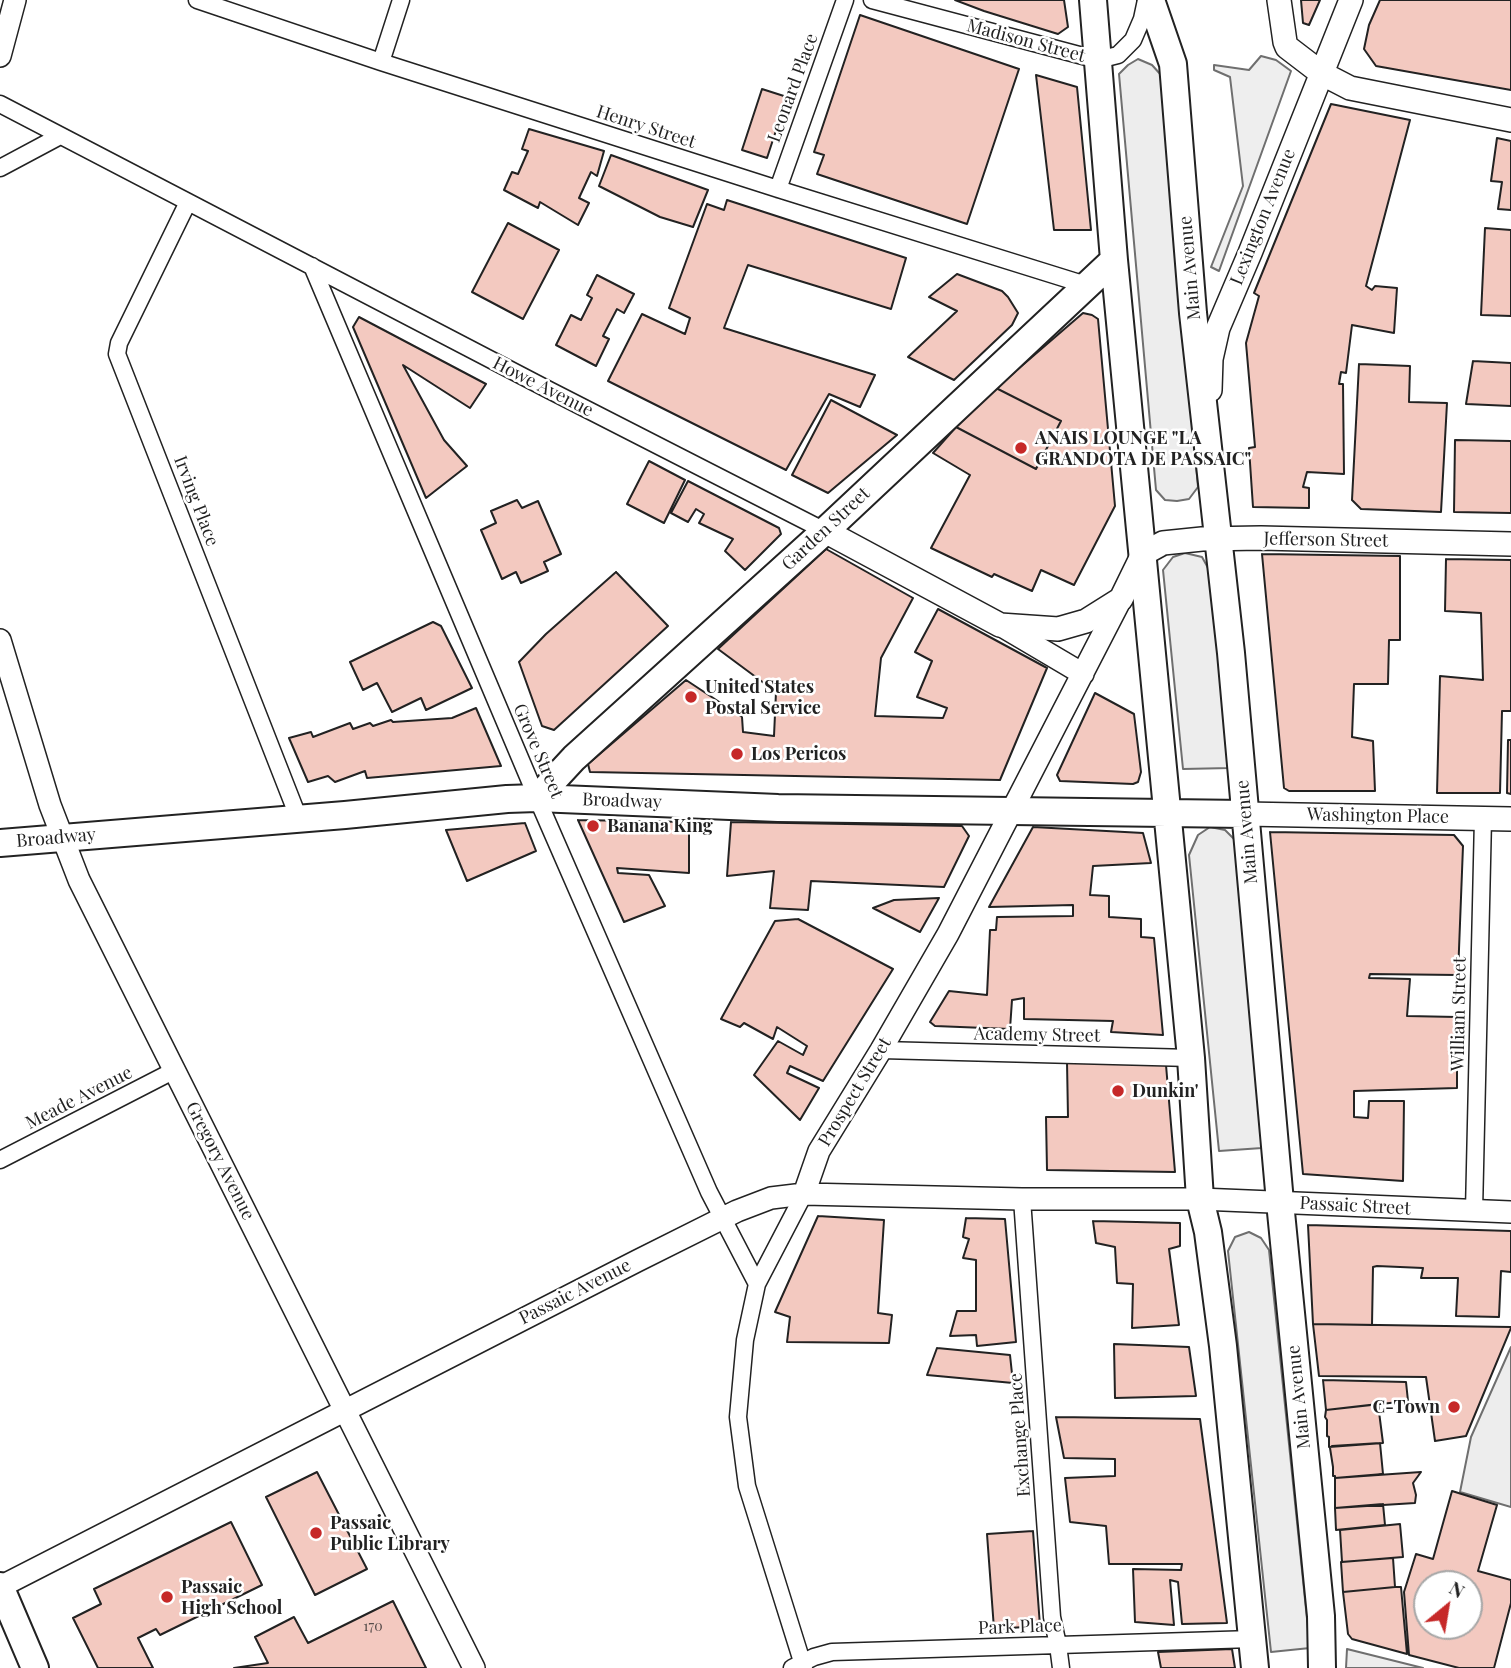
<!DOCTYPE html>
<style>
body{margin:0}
#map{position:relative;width:1511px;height:1668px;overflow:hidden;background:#fff;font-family:"Playfair Display",serif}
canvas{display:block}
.north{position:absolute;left:1413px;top:1570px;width:70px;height:70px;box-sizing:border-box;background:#fff;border:2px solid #a7a7a7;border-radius:50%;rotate:30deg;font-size:19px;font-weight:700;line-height:28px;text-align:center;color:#222}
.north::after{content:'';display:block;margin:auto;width:24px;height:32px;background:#c62828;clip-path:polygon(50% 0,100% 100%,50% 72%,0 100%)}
</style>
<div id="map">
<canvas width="1511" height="1668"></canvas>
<div class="north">N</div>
</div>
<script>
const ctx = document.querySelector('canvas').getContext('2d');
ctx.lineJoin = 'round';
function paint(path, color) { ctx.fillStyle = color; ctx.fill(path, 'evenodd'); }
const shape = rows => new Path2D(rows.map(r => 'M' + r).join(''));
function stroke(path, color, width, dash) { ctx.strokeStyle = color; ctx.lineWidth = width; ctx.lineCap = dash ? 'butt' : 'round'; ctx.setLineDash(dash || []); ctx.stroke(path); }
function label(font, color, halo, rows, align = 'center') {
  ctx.font = font + ' "Playfair Display",serif'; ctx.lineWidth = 5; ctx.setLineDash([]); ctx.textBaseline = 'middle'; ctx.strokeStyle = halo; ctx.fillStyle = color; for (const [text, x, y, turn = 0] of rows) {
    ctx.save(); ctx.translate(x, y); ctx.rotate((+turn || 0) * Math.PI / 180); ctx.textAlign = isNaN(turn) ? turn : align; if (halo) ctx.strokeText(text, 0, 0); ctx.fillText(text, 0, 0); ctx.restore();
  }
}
const green = shape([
 [1261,56,1276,60,1291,71,1219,271,1211,267,1243,186,1230,77,1214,70,1214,65,1249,70,1261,56]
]);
const parking = shape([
 [1138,59,1152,65,1161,75,1198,487,1189,499,1177,501,1165,500,1156,490,1119,74,1128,65,1138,59],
 [1185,553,1202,557,1213,577,1230,768,1183,769,1163,570,1173,557,1185,553],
 [1210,827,1225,830,1235,840,1262,1148,1219,1151,1189,855,1198,835,1210,827],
 [1249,1232,1261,1238,1269,1250,1310,1648,1271,1652,1228,1251,1235,1237,1249,1232],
 [1511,1347,1511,1507,1460,1492,1471,1437,1511,1347],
 [1347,1649,1423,1668,1346,1668,1347,1649]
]);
const building = shape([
 [955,0,1064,0,1068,27,1058,34,984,11,955,0],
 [1301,0,1320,0,1309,25,1303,23,1301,0],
 [1380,0,1511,0,1511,90,1376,66,1364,49,1369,25,1380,0],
 [860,15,1019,69,967,224,817,174,824,155,814,152,860,15],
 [1036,75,1077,87,1091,230,1054,230,1036,75],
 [762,89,787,97,767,158,742,150,762,89],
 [1331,104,1410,120,1366,286,1372,290,1375,286,1397,288,1394,333,1352,325,1346,373,1341,372,1339,384,1343,384,1344,474,1307,472,1303,487,1309,488,1309,508,1253,507,1249,448,1255,447,1246,343,1259,296,1254,293,1331,104],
 [529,129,604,151,597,176,591,172,579,198,589,203,578,225,540,202,538,208,504,190,512,172,518,174,528,151,522,149,529,129],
 [1497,138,1511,141,1511,210,1498,209,1502,182,1491,181,1497,138],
 [611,155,708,190,693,227,660,217,599,186,611,155],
 [727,200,906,258,891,309,748,265,724,328,875,375,860,407,829,394,786,470,608,381,642,314,685,334,690,318,669,308,707,204,724,210,727,200],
 [508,223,559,250,523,319,472,292,508,223],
 [1485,228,1511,230,1511,316,1481,315,1485,228],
 [957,274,1002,291,1008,297,1018,313,1012,325,954,380,908,357,957,311,929,297,957,274],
 [597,275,634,294,624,313,617,309,603,336,609,339,596,366,556,345,571,315,581,320,592,298,587,295,597,275],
 [1083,313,1092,315,1098,319,1115,506,1074,585,1041,570,1032,591,994,574,992,577,931,548,970,475,933,453,956,427,1036,469,1061,421,996,388,1083,313],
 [359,317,486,384,470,408,403,365,444,440,467,466,426,498,353,327,359,317],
 [1473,361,1511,363,1511,406,1466,404,1473,361],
 [1359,364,1410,366,1409,402,1447,403,1441,512,1361,509,1352,500,1359,364],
 [996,388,1061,421,1036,469,956,427,996,388],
 [831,400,897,435,828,493,792,475,831,400],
 [1455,440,1511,441,1511,513,1454,512,1455,440],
 [649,461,685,480,664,523,627,504,649,461],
 [688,481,779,528,781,534,745,570,725,551,733,539,699,523,704,514,696,509,688,522,671,513,688,481],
 [517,500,522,508,538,501,561,554,544,562,548,571,521,583,516,572,502,579,481,530,496,523,491,511,517,500],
 [826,549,913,598,881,658,875,716,943,718,947,708,917,697,932,661,915,652,938,609,1047,668,1000,780,590,772,588,764,686,680,742,717,743,732,774,736,776,692,718,649,826,549],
 [1262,554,1400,556,1400,640,1389,640,1388,684,1354,684,1352,737,1373,741,1375,791,1289,791,1284,788,1262,554],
 [1446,559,1511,560,1511,711,1502,711,1500,793,1437,793,1440,676,1483,680,1481,613,1445,611,1446,559],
 [616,572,668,626,554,730,542,726,519,662,546,634,616,572],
 [433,622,441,626,472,688,426,710,421,698,392,712,377,683,363,690,350,662,433,622],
 [1095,693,1134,714,1141,772,1138,782,1133,784,1060,781,1057,775,1095,693],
 [476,708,501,766,367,778,365,771,335,782,328,776,308,782,289,738,311,732,313,737,350,723,353,729,370,723,373,726,391,720,393,722,452,718,476,708],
 [1508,740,1511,740,1511,794,1507,793,1508,740],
 [578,820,689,822,689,873,617,868,618,873,649,875,665,906,624,922,578,820],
 [731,822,962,826,969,836,944,887,811,881,808,910,770,908,774,871,727,876,731,822],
 [525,823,536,851,467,881,446,830,525,823],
 [1033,827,1143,833,1151,863,1093,866,1090,895,1109,896,1109,917,1141,919,1141,937,1154,938,1163,1035,1111,1032,1113,1021,1024,1019,1024,998,1012,1000,1010,1029,935,1026,930,1022,949,991,987,995,990,930,996,930,997,917,1073,916,1073,905,989,907,1033,827],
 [1270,832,1454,835,1463,846,1458,975,1370,974,1369,978,1410,979,1407,1016,1457,1017,1457,1088,1354,1091,1354,1117,1368,1118,1369,1101,1404,1101,1403,1181,1303,1174,1270,832],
 [939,898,920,932,873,908,894,900,939,898],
 [798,919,893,969,823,1081,790,1066,787,1073,819,1088,800,1120,754,1075,778,1041,803,1055,807,1046,777,1027,773,1039,744,1023,740,1027,721,1019,775,921,798,919],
 [1067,1062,1166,1065,1175,1172,1047,1170,1046,1117,1068,1117,1067,1062],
 [818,1216,884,1220,878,1313,892,1315,889,1343,787,1342,790,1317,775,1312,818,1216],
 [966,1218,1005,1219,1016,1342,977,1346,976,1335,950,1336,957,1311,976,1311,976,1260,963,1258,969,1239,963,1237,966,1218],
 [1093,1221,1180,1223,1180,1246,1169,1249,1179,1325,1132,1328,1133,1284,1117,1283,1115,1247,1096,1243,1093,1221],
 [1308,1225,1511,1231,1511,1272,1501,1271,1499,1317,1456,1316,1458,1278,1421,1278,1423,1268,1377,1266,1373,1267,1372,1325,1313,1324,1308,1225],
 [1313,1324,1511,1327,1511,1328,1466,1436,1435,1441,1426,1377,1319,1376,1313,1324],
 [1114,1344,1189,1347,1196,1396,1115,1398,1114,1344],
 [937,1348,1010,1355,1013,1383,927,1375,937,1348],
 [1323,1380,1406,1382,1408,1401,1326,1410,1323,1380],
 [1378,1404,1383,1443,1329,1447,1329,1437,1327,1436,1327,1420,1325,1417,1326,1410,1378,1404],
 [1056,1417,1200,1419,1227,1623,1182,1624,1178,1582,1170,1580,1174,1625,1135,1622,1133,1569,1181,1570,1182,1564,1109,1564,1106,1526,1070,1522,1065,1478,1115,1476,1115,1459,1064,1458,1056,1417],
 [1380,1443,1383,1474,1335,1478,1335,1476,1333,1476,1333,1467,1330,1448,1332,1446,1380,1443],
 [317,1472,367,1569,315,1595,266,1497,317,1472],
 [1421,1472,1413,1483,1416,1495,1415,1503,1335,1508,1335,1478,1421,1472],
 [1452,1491,1497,1505,1478,1571,1511,1580,1511,1603,1494,1668,1459,1668,1409,1655,1404,1592,1416,1554,1433,1559,1452,1491],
 [1427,1584,1469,1584,1469,1626,1427,1626,1427,1584],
 [1383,1504,1385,1525,1336,1530,1335,1508,1383,1504],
 [231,1522,262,1585,160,1635,156,1629,138,1638,153,1668,98,1668,73,1618,101,1604,94,1589,231,1522],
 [1400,1524,1403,1557,1342,1562,1340,1530,1400,1524],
 [1033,1531,1040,1626,994,1629,987,1534,1033,1531],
 [1393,1558,1395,1587,1343,1592,1341,1562,1393,1558],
 [1395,1587,1401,1587,1407,1654,1352,1639,1348,1634,1343,1592,1395,1587],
 [393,1601,426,1668,234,1668,268,1663,255,1637,294,1617,308,1643,393,1601],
 [1232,1649,1235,1668,1161,1668,1158,1652,1232,1649]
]);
const minor = shape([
 [197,0,381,62,778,189,1086,285],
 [872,0,1098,60,1118,55,1133,40,1142,19,1146,0],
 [381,62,401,0],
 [0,104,549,390,825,531],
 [0,168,60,136],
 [778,189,845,0],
 [188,202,119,343,117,354,299,819],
 [312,266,537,798,709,1192,757,1284],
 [881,1050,1191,1058],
 [0,1160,175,1070],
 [804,1194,757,1284,745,1340,738,1417,747,1486,804,1668],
 [1022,1199,1052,1617,1058,1645,1061,1668],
 [1474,1211,1483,818],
 [792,1668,814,1657,832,1652,1253,1639]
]);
const tertiary = shape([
 [0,56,15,0],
 [1000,625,1083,674],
 [0,640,50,805,79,880,474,1668],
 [804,1194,819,1151,881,1050,948,934,1121,599],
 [0,1587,637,1261,737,1211,771,1198,804,1194,1022,1199,1200,1199,1511,1212]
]);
const secondary = shape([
 [1279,0,1285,42,1287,47,1321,73,1350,88,1511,120],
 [1210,390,1211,359,1218,328,1250,253,1351,0],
 [825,531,1000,625,1058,629,1086,621,1121,599,1143,554,1163,543,1202,539,1261,538,1511,544],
 [1245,814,1511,819]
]);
const primary = shape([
 [1093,0,1114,260,1191,1058,1200,1199,1208,1232,1223,1346,1255,1668],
 [1151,0,1173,64,1193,313,1231,653,1280,1202,1321,1616,1322,1668],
 [537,798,574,758,825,531,1114,260],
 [0,843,345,815,507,799,537,798,778,808,1245,814],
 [0,1586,35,1668]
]);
const markers = [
 [1021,448,7,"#c62828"],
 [691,697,7,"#c62828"],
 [737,754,7,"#c62828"],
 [593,826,7,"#c62828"],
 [1118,1091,7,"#c62828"],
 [1454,1407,7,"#c62828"],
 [316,1533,7,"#c62828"],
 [167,1597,7,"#c62828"]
];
const numberNames = [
 ["170",373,1627]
];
const streetNames = [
 ["Madison Street",1026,41,15],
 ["Leonard Place",793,88,-70],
 ["Henry Street",646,127,18],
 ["Lexington Avenue",1263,217,-68],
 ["Main Avenue",1190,268,-95],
 ["Howe Avenue",543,387,27],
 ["Irving Place",196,501,69],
 ["Garden Street",826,529,-43],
 ["Jefferson Street",1326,540,1],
 ["Grove Street",538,751,67],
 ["Broadway",622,801,2],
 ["Washington Place",1378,816,1],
 ["Main Avenue",1247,832,-95],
 ["Broadway",56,838,-5],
 ["William Street",1459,1014,-89],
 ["Academy Street",1037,1035,1],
 ["Prospect Street",855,1092,-59],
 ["Meade Avenue",79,1098,-27],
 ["Gregory Avenue",220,1161,63],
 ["Passaic Street",1355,1206,3],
 ["Passaic Avenue",575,1292,-27],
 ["Main Avenue",1299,1397,-96],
 ["Exchange Place",1020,1435,-94],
 ["Park Place",1020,1627,-2]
];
const poiNames = [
 ["ANAIS LOUNGE \"LA",1035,438],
 ["GRANDOTA DE PASSAIC\"",1035,459],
 ["United States",705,687],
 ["Postal Service",705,708],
 ["Los Pericos",751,754],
 ["Banana King",607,826],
 ["Dunkin'",1132,1091],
 ["C-Town",1440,1407,"right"],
 ["Passaic",330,1523],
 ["Public Library",330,1544],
 ["Passaic",181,1587],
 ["High School",181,1608]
];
paint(green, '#eee');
stroke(green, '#6f6f6f', 2);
paint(parking, '#ededed');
stroke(parking, '#6f6f6f', 2);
paint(building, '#f3c9c0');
stroke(building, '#222', 2);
stroke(minor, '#222', 19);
stroke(tertiary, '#222', 24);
stroke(secondary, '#222', 26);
stroke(primary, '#222', 30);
stroke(minor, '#fff', 16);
stroke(tertiary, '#fff', 21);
stroke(secondary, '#fff', 23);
stroke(primary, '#fff', 26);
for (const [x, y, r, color] of markers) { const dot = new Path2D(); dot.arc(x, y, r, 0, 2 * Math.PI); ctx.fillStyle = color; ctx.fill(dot); stroke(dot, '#fff', 2.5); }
label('14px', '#564c4a', null, numberNames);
label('18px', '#222', '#fff', streetNames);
label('bold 18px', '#222', '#fff', poiNames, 'left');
</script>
